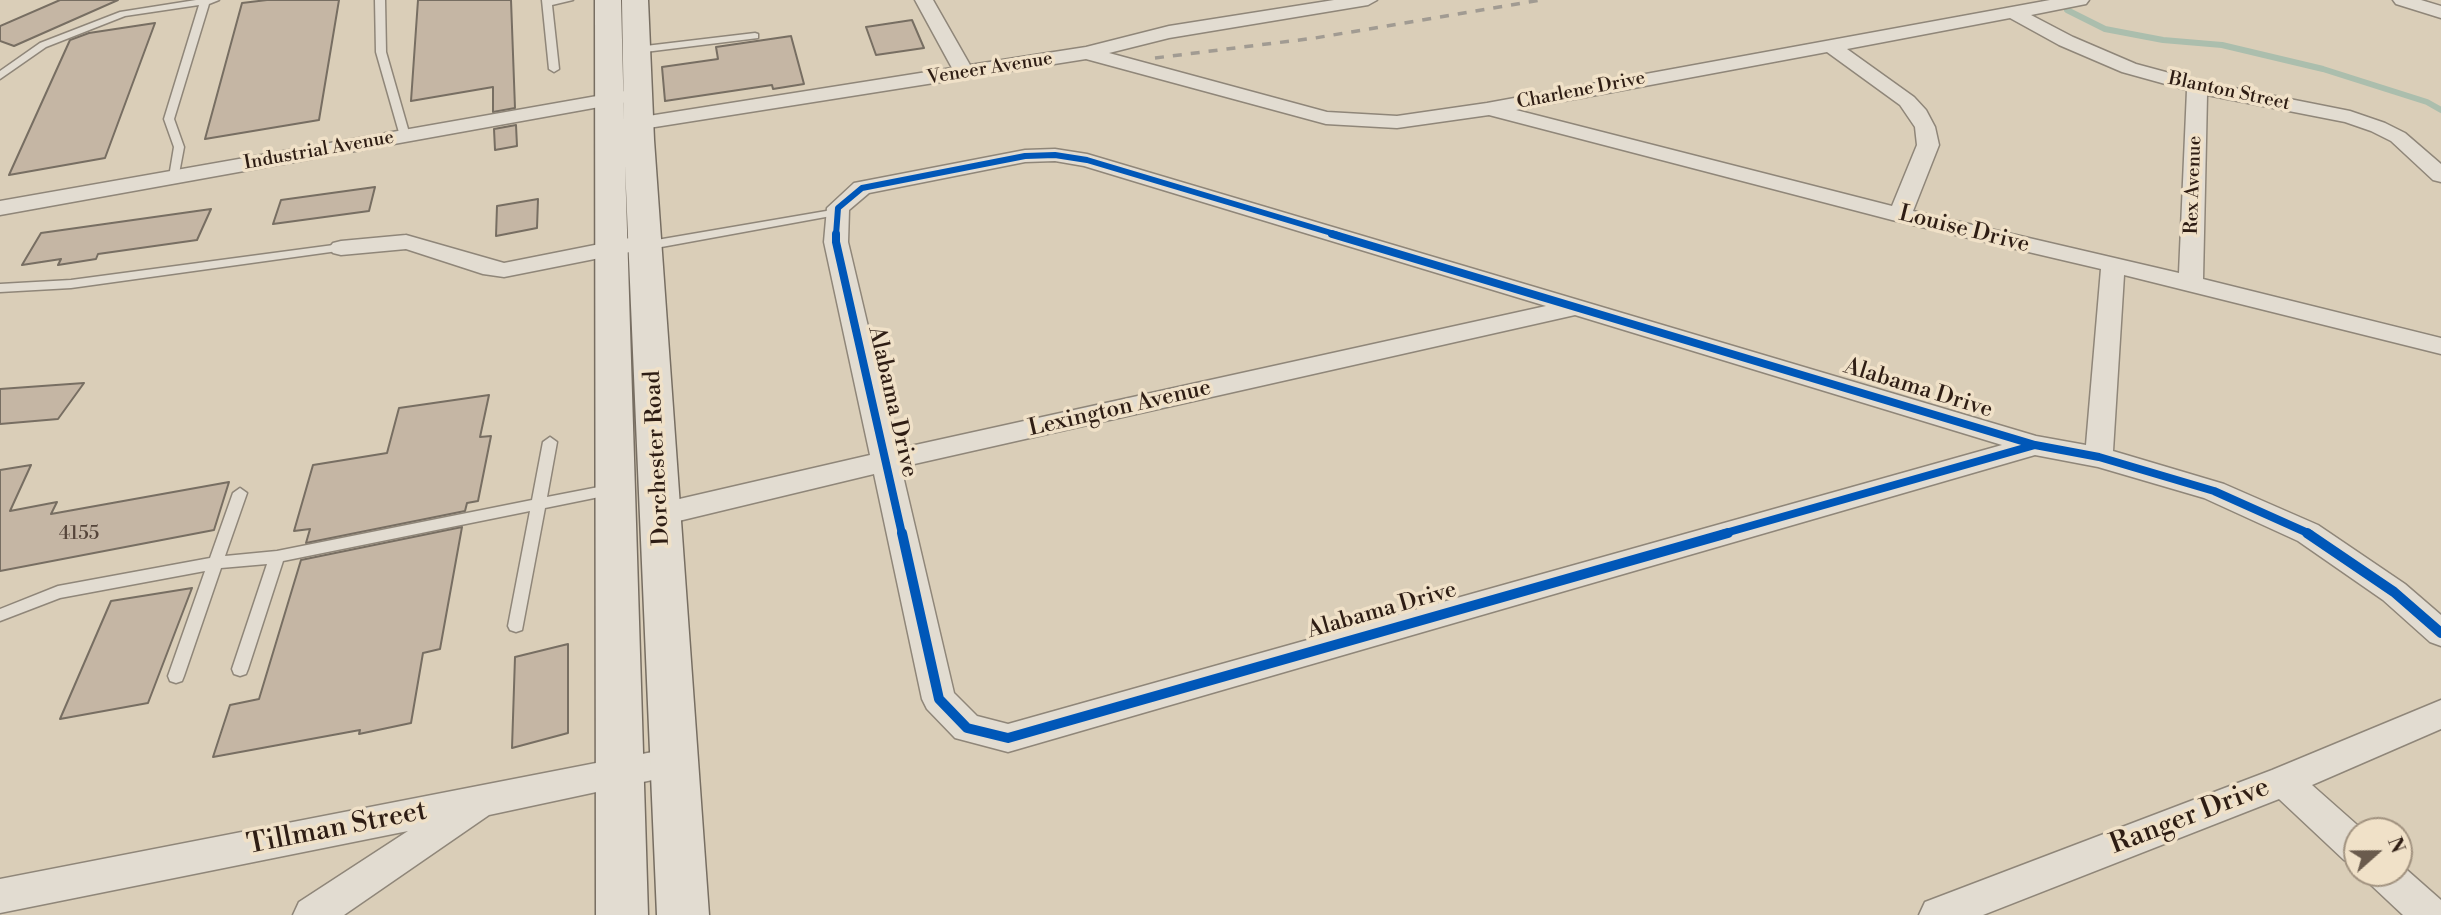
<!DOCTYPE html>
<style>
body{margin:0}
#map{position:relative;width:2441px;height:915px;overflow:hidden;background:#daceb8;font-family:"Libre Bodoni",serif}
canvas{display:block}
.north{position:absolute;left:2343px;top:817px;width:70px;height:70px;box-sizing:border-box;background:#f0e1c8;border:2px solid #a29380;border-radius:50%;rotate:69deg;font-size:19px;font-weight:700;line-height:28px;text-align:center;color:#2e1d14}
.north::after{content:'';display:block;margin:auto;width:24px;height:32px;background:#6a5b4d;clip-path:polygon(50% 0,100% 100%,50% 72%,0 100%)}
</style>
<div id="map">
<canvas width="2441" height="915"></canvas>
<div class="north">N</div>
</div>
<script>
const ctx = document.querySelector('canvas').getContext('2d');
ctx.lineJoin = 'round';
const shape = rows => new Path2D(rows.map(r => 'M' + r).join(''));
function stroke(path, color, width, dash) { ctx.strokeStyle = color; ctx.lineWidth = width; ctx.lineCap = dash ? 'butt' : 'round'; ctx.setLineDash(dash || []); ctx.stroke(path); }
function paint(path, color) { ctx.fillStyle = color; ctx.fill(path, 'evenodd'); }
function label(font, color, halo, rows, align = 'center') {
  ctx.font = font + ' "Libre Bodoni",serif'; ctx.lineWidth = 7; ctx.setLineDash([]); ctx.textBaseline = 'middle'; ctx.strokeStyle = halo; ctx.fillStyle = color; for (const [text, x, y, turn = 0] of rows) {
    ctx.save(); ctx.translate(x, y); ctx.rotate((+turn || 0) * Math.PI / 180); ctx.textAlign = isNaN(turn) ? turn : align; if (halo) ctx.strokeText(text, 0, 0); ctx.fillText(text, 0, 0); ctx.restore();
  }
}
const stream = shape([
 [2067,10,2105,29,2163,40,2222,45,2323,69,2427,102,2441,110]
]);
const building = shape([
 [60,0,118,0,14,46,0,41,0,26,60,0],
 [267,0,339,0,319,120,205,139,242,3,267,0],
 [418,0,511,0,515,108,493,112,493,87,411,101,418,0],
 [912,20,924,48,876,55,866,27,912,20],
 [155,23,105,158,9,175,70,40,89,33,155,23],
 [791,36,804,84,773,89,772,85,665,101,662,67,718,59,716,47,791,36],
 [516,125,517,146,495,150,494,129,516,125],
 [375,187,369,211,273,224,281,200,375,187],
 [538,199,537,228,496,236,497,206,538,199],
 [211,209,197,240,98,254,96,259,58,265,61,259,22,265,41,233,211,209],
 [84,383,58,419,0,424,0,389,84,383],
 [489,395,480,437,491,436,478,501,467,503,465,511,306,543,310,529,294,531,313,465,387,453,399,408,489,395],
 [31,465,10,511,57,502,51,514,229,482,214,530,0,571,0,470,31,465],
 [462,527,440,649,423,653,411,723,359,734,360,730,213,757,230,705,259,699,301,560,462,527],
 [192,588,148,703,60,719,111,601,192,588],
 [568,644,568,733,512,748,515,657,568,644]
]);
const lane = shape([
 [196,0,219,0,209,4,174,119,184,147,178,179,170,179,169,177,174,147,164,119,199,5,125,16,46,47,0,79,0,71,40,43,120,12,196,0],
 [375,0,385,0,386,52,410,136,405,139,400,136,376,52,375,0],
 [542,0,573,0,552,5,559,69,554,72,549,69,542,0],
 [755,33,758,34,758,38,637,53,632,50,637,47,755,33],
 [838,209,842,210,842,214,645,250,639,246,645,242,838,209],
 [341,244,345,246,345,250,71,288,0,292,0,284,71,280,341,244],
 [550,437,557,442,547,497,614,484,621,489,614,494,545,508,522,630,516,632,510,630,508,626,530,511,283,561,248,669,246,674,240,676,234,674,232,669,267,564,221,568,184,676,182,681,176,683,170,681,168,676,205,571,60,598,0,621,0,609,58,586,210,558,233,493,240,488,247,493,225,556,277,551,532,500,543,442,550,437]
]);
const street = shape([
 [915,0,933,0,970,65,1086,47,1169,26,1334,0,1377,0,1368,5,1169,38,1109,53,1327,112,1397,116,1487,103,2050,0,2089,0,2086,4,2031,15,2073,37,2136,64,2199,81,2350,111,2385,123,2405,133,2441,164,2441,182,2433,180,2391,141,2371,131,2345,122,2207,95,2203,279,2441,338,2441,354,2124,275,2113,451,2224,484,2318,525,2405,584,2441,615,2441,646,2430,642,2383,600,2298,541,2204,498,2098,467,2035,455,1008,752,955,738,927,709,922,699,874,474,662,525,652,521,647,514,652,507,662,503,870,455,824,242,827,208,854,183,1025,150,1055,149,1087,154,2036,436,2086,445,2101,269,1892,220,1489,115,1397,128,1326,124,1086,59,617,133,610,131,607,127,610,123,617,121,952,68,915,0],
 [2010,18,2059,45,2122,72,2187,90,2179,273,1913,211,1939,145,1935,127,1926,110,1914,97,1847,49,2010,18],
 [1827,52,1900,105,1915,127,1917,145,1892,206,1516,110,1827,52],
 [1055,161,1084,166,1546,306,897,449,848,242,849,210,869,193,1025,162,1055,161],
 [1575,315,2002,445,1008,724,977,716,954,693,901,467,1575,315],
 [2393,0,2421,0,2441,6,2441,18,2396,4,2393,0],
 [631,90,638,92,641,96,638,100,0,215,0,201,631,90],
 [406,235,504,263,645,235,653,237,657,242,653,247,645,249,504,277,483,274,406,249,341,255,333,253,329,248,333,243,341,241,406,235],
 [2441,700,2441,729,2312,785,2364,831,2357,831,2357,864,2344,860,2279,799,1983,915,1919,915,1925,902,2272,770,2441,700],
 [673,748,685,753,690,763,685,773,489,815,344,915,293,915,299,902,408,831,0,913,0,879,673,748],
 [2399,863,2441,900,2441,915,2403,915,2371,885,2366,873,2399,873,2399,863]
]);
const secondary = shape([
 [595,0,621,0,624,121,622,0,648,0,654,140,709,915,657,915,625,165,648,915,596,915,595,0]
]);
const rail = shape([
 [1155,58,1315,38,1541,0]
]);
const cyclewayFar2 = shape([
 [836,235,838,208,862,188,1025,156,1055,155,1087,160,1338,235]
]);
const cyclewayFar1 = shape([
 [836,234,836,242,902,534],
 [1332,234,2035,445],
 [2035,445,2099,457,2214,491,2310,534],
 [1722,534,2035,445]
]);
const cycleway = shape([
 [902,533,939,699,967,728,1008,738,1728,533],
 [2307,533,2394,592,2441,633]
]);
const farStreetnames = [
 ["Veneer Avenue",990,69,-9],
 ["Charlene Drive",1581,91,-11],
 ["Blanton Street",2229,92,12],
 ["Industrial Avenue",319,151,-10],
 ["Rex Avenue",2194,185,-88]
];
const numberNames = [
 ["4155",79,534]
];
const streetNames = [
 ["Louise Drive",1964,230,14],
 ["Alabama Drive",1918,389,17],
 ["Alabama Drive",892,402,77],
 ["Lexington Avenue",1120,409,-13],
 ["Dorchester Road",658,458,-93],
 ["Alabama Drive",1382,611,-16]
];
const nearStreetnames = [
 ["Ranger Drive",2190,817,-21],
 ["Tillman Street",337,829,-11]
];
stroke(stream, '#abbead', 6);
paint(building, '#c5b6a4');
stroke(building, '#776e62', 2);
stroke(lane, '#8f8679', 3);
stroke(street, '#8f8679', 3);
stroke(secondary, '#776e62', 3);
paint(lane, '#e2dcd1');
paint(street, '#e2dcd1');
paint(secondary, '#e2dcd1');
stroke(rail, '#a19b92', 3.5, [9, 9]);
stroke(cyclewayFar2, '#0057b8', 6);
stroke(cyclewayFar1, '#0057b8', 8);
stroke(cycleway, '#0057b8', 10);
label('19px', '#2e1d14', '#f0e1c8', farStreetnames);
label('19px', '#55453a', null, numberNames);
label('23px', '#2e1d14', '#f0e1c8', streetNames);
label('28px', '#2e1d14', '#f0e1c8', nearStreetnames);
</script>
